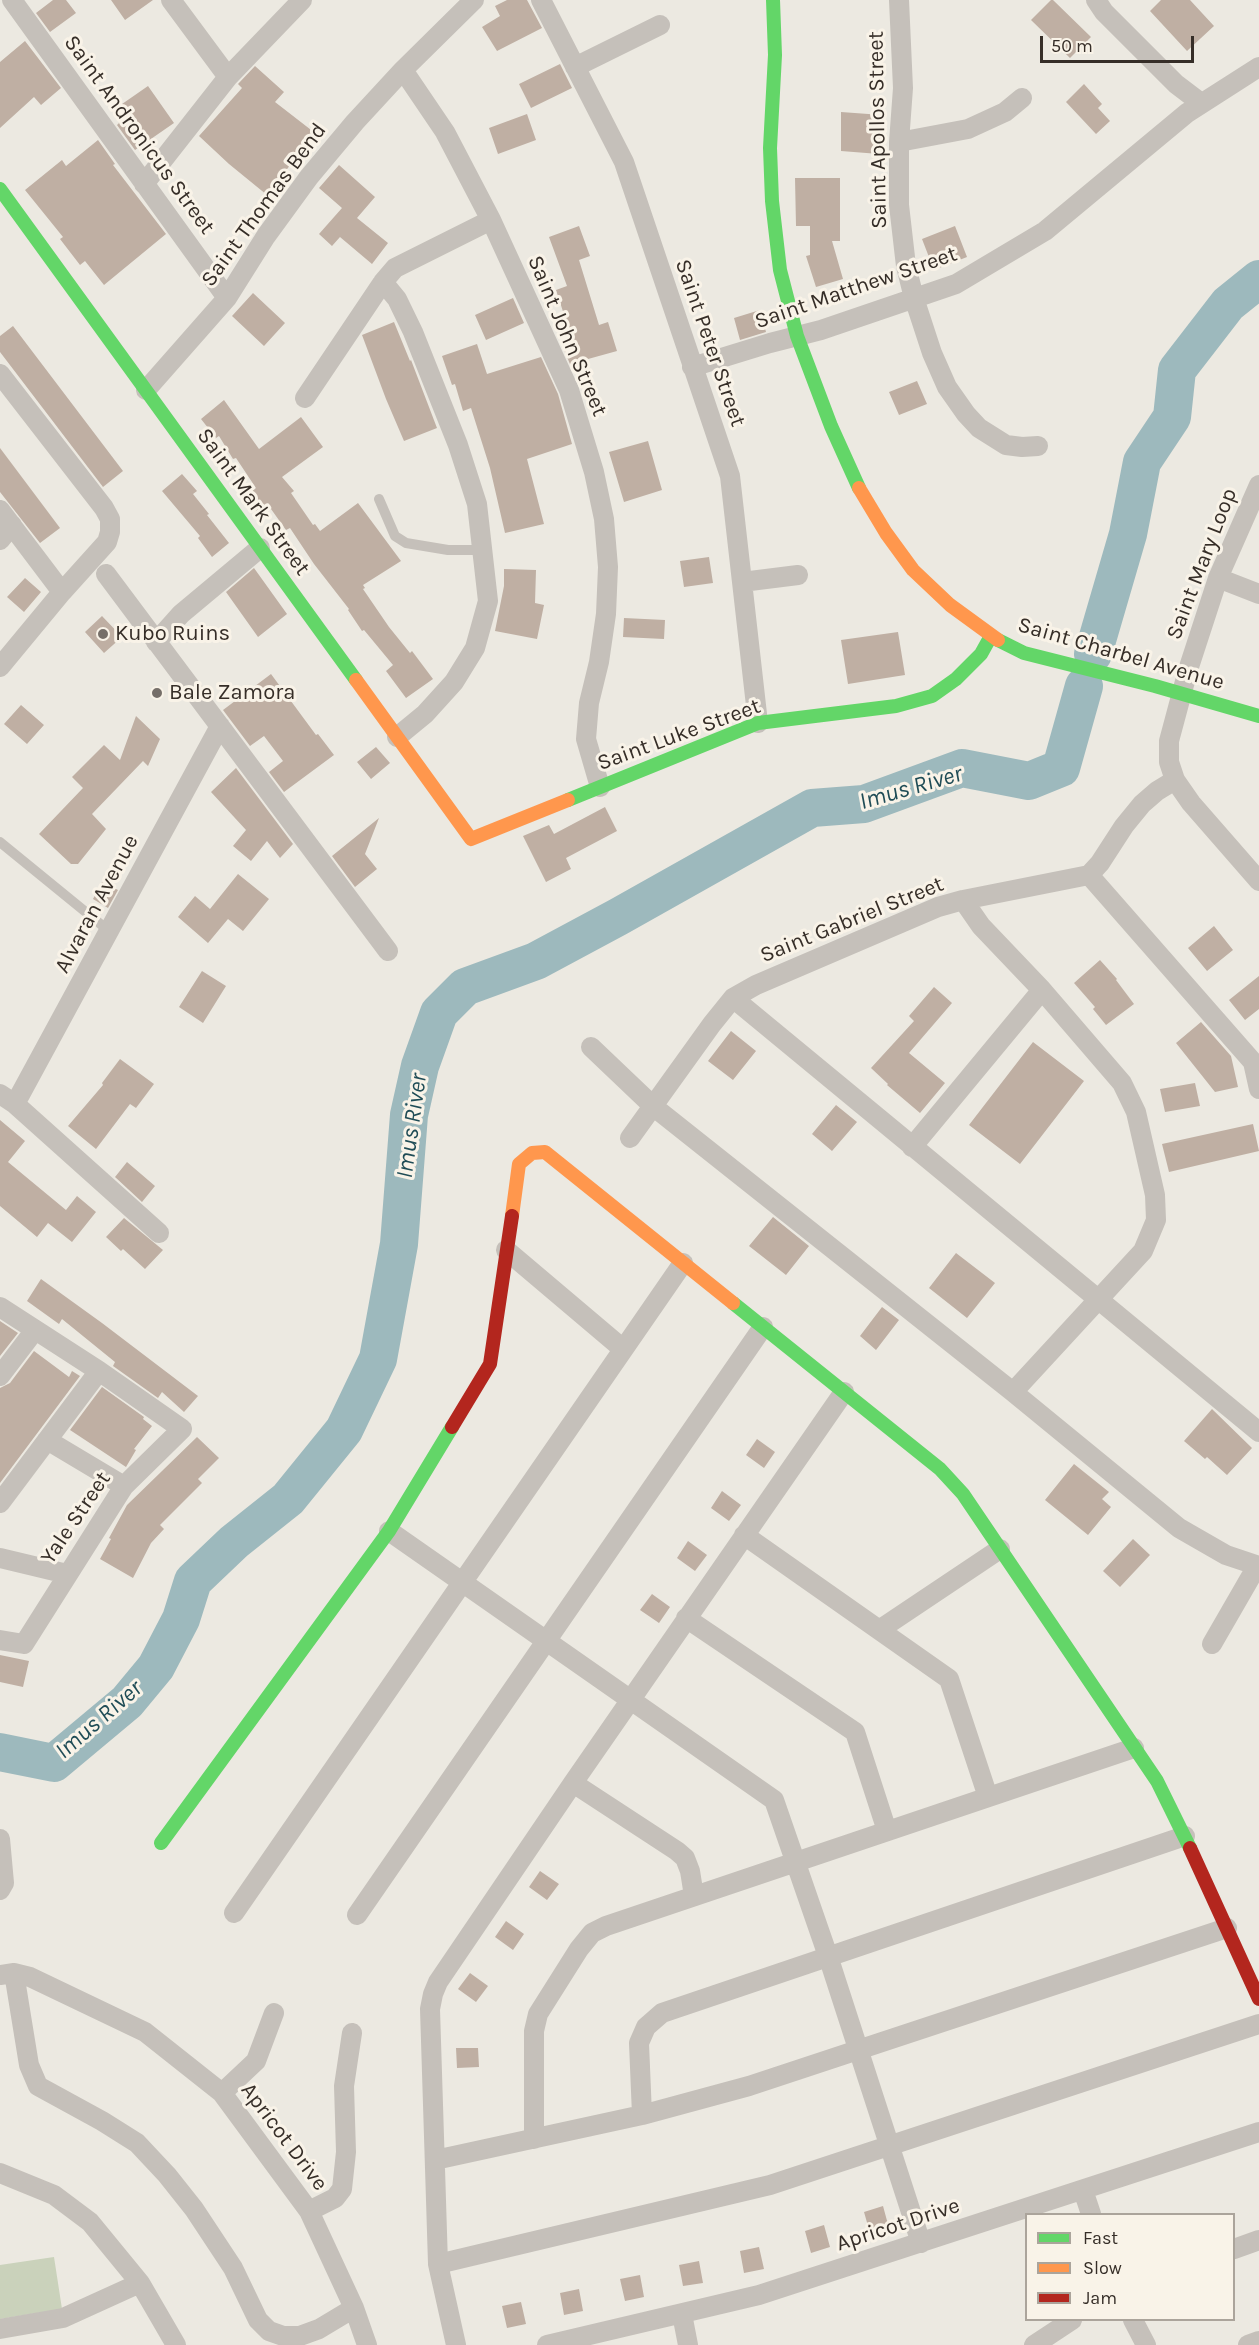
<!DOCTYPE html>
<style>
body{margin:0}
#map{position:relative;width:1259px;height:2345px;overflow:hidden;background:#ece9e1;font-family:Karla,sans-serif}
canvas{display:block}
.legend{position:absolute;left:1025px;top:2213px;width:210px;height:108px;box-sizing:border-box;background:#f9f3e8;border:2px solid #aba49b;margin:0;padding:8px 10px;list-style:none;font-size:18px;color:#362e28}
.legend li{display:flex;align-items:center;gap:12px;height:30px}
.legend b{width:30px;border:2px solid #aba49b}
.scale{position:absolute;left:1040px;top:36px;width:154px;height:27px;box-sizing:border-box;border:3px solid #362e28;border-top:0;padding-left:8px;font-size:18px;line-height:21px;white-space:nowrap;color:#362e28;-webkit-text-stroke:4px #f9f3e8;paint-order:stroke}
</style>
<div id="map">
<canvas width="1259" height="2345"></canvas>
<ul class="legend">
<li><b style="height:8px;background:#63d668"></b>Fast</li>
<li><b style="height:8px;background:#ff974d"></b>Slow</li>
<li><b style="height:8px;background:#b3261e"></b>Jam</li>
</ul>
<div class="scale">50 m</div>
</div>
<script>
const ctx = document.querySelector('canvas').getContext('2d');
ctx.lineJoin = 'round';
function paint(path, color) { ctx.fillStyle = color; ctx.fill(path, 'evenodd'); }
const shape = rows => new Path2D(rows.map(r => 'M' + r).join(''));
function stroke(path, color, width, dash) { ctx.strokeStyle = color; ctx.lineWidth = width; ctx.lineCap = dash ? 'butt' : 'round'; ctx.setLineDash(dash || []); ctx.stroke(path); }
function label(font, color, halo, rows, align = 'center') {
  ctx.font = font + ' Karla,sans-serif'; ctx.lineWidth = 6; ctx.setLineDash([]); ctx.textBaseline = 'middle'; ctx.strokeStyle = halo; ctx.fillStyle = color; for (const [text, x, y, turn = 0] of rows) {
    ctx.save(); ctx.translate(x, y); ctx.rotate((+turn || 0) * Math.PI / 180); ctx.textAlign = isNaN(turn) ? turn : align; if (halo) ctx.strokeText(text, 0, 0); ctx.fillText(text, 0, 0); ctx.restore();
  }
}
const green = shape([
 [54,2257,62,2309,0,2319,0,2265]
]);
const river = shape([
 [1093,654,1128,534,1142,462,1172,417,1177,370,1228,304,1259,279],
 [0,1752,54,1763,127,1702,156,1667,181,1619,193,1581,234,1542,288,1499,344,1430,378,1359,399,1244,409,1115,420,1066,439,1013,465,987,536,961,618,917,812,808,864,804,962,768,1029,781,1061,768,1084,686]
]);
const building = shape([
 [53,0,66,0,76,13,50,32,36,13],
 [111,0,153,0,125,20],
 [507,0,527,0,542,28,497,51,482,27,500,16,495,6],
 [1051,0,1053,0,1091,37,1070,58,1031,20],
 [1161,0,1190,0,1214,26,1187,51,1150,11],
 [25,41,61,88,41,105,34,97,0,128,0,62],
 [560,64,572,88,531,108,519,84],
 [255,66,284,92,275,102,315,133,267,195,229,164,199,136,242,88,238,84],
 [1084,84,1102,104,1098,108,1110,121,1096,134,1066,102],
 [148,86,174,123,135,150,117,125,120,122,112,111],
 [841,112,882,115,879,154,841,151],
 [527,114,536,140,498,154,489,128],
 [98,140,115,164,113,165,166,234,104,285,85,261,80,265,60,239,63,237,25,190,62,160,66,166],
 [339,165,375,197,357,218,388,243,372,264,340,237,332,246,319,234,342,208,319,188],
 [795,178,840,178,840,241,832,241,843,279,816,287,806,256,810,255,810,226,796,226],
 [579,226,590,256,579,260,599,325,608,322,617,351,570,364,564,350,571,348,567,334,570,333,556,290,567,286,549,237],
 [955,226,967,257,934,270,922,239],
 [253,293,285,323,264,346,232,316],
 [513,298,524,323,486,340,475,315],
 [760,310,766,332,740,340,734,318],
 [394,322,410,361,411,360,437,428,404,441,386,399,362,335],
 [13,326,123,471,103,487,0,352,0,336],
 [477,344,487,374,541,357,558,394,572,444,527,459,544,524,505,533,490,468,471,408,463,411,455,384,452,385,442,356],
 [917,381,927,404,899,415,889,392],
 [224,400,259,449,301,417,323,447,282,477,294,491,291,493,313,525,315,524,320,531,358,503,401,561,363,585,365,588,363,589,389,627,410,653,412,651,433,679,406,698,386,671,393,665,364,630,362,631,348,610,349,609,314,564,290,528,286,530,271,509,261,517,252,506,246,496,256,488,236,458,233,459,219,436,216,438,201,419],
 [648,441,662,490,624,502,609,452],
 [0,448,60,528,40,543,0,492],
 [182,474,197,491,193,494,209,514,207,515,229,543,212,557,198,538,200,536,162,491],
 [709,557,713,583,684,587,680,561],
 [254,568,287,614,258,637,226,592],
 [504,569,536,570,535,603,544,605,537,639,495,631,504,586],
 [25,578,41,592,24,612,7,597],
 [102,616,122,637,104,653,85,632],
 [624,618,665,620,664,639,623,637],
 [898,632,905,675,848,684,841,640],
 [271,674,316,735,318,734,334,755,284,792,269,772,283,761,264,736,250,746,223,710],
 [21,705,44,725,27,744,4,724],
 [136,716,160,739,148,766,143,761,92,814,106,829,78,864,71,864,39,834,83,788,72,777,104,745,120,760],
 [376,747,390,763,371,779,357,762],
 [236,768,293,844,280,858,267,841,251,861,233,846,246,830,211,792],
 [605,807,617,831,566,858,571,869,546,882,523,836,549,825,554,834],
 [379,818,365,854,377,869,355,887,332,856],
 [238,874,269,899,243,931,228,919,208,943,178,917,195,896,210,909],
 [102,882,118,890,108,908,93,899],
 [1214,926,1233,950,1207,971,1188,948],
 [1100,960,1117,979,1116,980,1134,1004,1106,1025,1093,1009,1095,1007,1074,983],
 [202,971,226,986,203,1023,179,1007],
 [1259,976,1259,1009,1245,1020,1229,1000],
 [934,987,952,1003,909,1053,945,1083,920,1113,887,1085,888,1084,871,1068,914,1021,909,1016],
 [1201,1022,1231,1056,1238,1087,1215,1092,1176,1043],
 [731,1031,756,1051,733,1080,708,1061],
 [1033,1042,1084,1081,1020,1164,969,1125],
 [120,1059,154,1084,136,1108,130,1104,96,1149,68,1126,103,1085,102,1083],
 [1195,1083,1200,1106,1165,1112,1160,1089],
 [836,1105,857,1122,832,1151,812,1134],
 [0,1120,25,1141,8,1162,66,1210,77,1196,96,1212,72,1242,48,1223,37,1237,0,1206],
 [1253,1124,1259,1151,1169,1172,1162,1144],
 [127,1162,155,1186,142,1202,115,1177],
 [773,1217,809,1246,786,1275,749,1246],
 [124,1218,163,1250,145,1269,123,1249,121,1251,106,1237],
 [956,1253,995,1283,967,1318,929,1288],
 [41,1279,102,1323,198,1396,184,1412,162,1392,158,1398,113,1366,115,1362,62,1319,59,1324,27,1301],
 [882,1307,899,1320,876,1350,860,1336],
 [0,1321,18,1333,0,1356],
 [34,1351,69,1377,72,1371,80,1376,0,1483,0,1388,10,1383],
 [102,1387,144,1417,143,1419,152,1426,134,1449,136,1450,126,1467,70,1430],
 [1212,1409,1252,1448,1227,1475,1207,1457,1205,1459,1184,1441],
 [197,1437,219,1458,198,1479,202,1483,160,1525,164,1529,151,1543,133,1578,100,1559,111,1539,109,1538,127,1505],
 [757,1439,775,1452,764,1468,746,1455],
 [1074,1464,1109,1492,1102,1499,1111,1507,1088,1535,1045,1500],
 [722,1491,741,1505,729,1521,711,1508],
 [1133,1539,1150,1555,1120,1587,1103,1571],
 [688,1541,707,1555,695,1571,677,1558],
 [652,1594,670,1607,659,1623,640,1610],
 [0,1655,29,1661,23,1687,0,1682],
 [540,1871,559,1884,547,1900,529,1887],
 [506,1921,524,1934,513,1950,495,1937],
 [470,1973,488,1986,476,2002,458,1989],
 [456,2048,478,2048,479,2067,457,2068],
 [883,2206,889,2228,870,2233,864,2212],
 [824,2225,830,2247,811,2253,805,2231],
 [759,2247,764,2269,744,2273,740,2251],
 [699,2261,703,2283,683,2286,679,2265],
 [640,2275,644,2297,625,2301,620,2279],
 [579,2289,583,2311,564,2315,560,2293],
 [521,2302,526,2324,507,2328,502,2306]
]);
const lane = shape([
 [379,499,395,536,406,543,448,550,482,550],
 [0,842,109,931]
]);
const street = shape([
 [12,0,227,298],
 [171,0,228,77],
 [541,0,624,162,730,476,758,723],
 [899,0,903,88,899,142,899,205,906,266,914,298,932,353,947,387,966,414,979,428,1006,445,1022,447,1038,446],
 [1096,0,1104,12,1176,84,1201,103],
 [575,67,660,25],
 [403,70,445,132,491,220,569,390,594,472,604,519,608,567,606,614,599,662,589,703,586,739,600,787],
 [899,142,968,129,1005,112,1022,98],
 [144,184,228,77,302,0],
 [383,282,397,299,413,332,458,445,477,504,488,601,475,648,454,682,425,714,397,737],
 [692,367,770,343,821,330,956,284,1045,231,1187,113,1259,67],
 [0,374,104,508,110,519,110,532,107,542,62,592,0,667],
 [146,390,227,298,266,236,309,177,355,122,403,70,474,0],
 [305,398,383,282,395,268,491,220],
 [1259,485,1218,578,1188,670,1169,741,1169,762,1175,780,1191,803,1259,881],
 [0,510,62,592],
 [0,540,12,525],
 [106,574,388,951],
 [1218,578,1259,594],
 [742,582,798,575],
 [156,642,181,614,260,548],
 [1089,875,1259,1069],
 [963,900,981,926,1042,990,1122,1083,1136,1112,1155,1195,1156,1220,1143,1251,1013,1392],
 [733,998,1259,1432],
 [591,1047,654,1107,1013,1392,1179,1528,1226,1555,1259,1566],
 [1253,1062,1259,1089],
 [0,1094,15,1104,159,1233],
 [15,1104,220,726],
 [630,1138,712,1024,733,998,756,985,938,907,963,900,1089,875,1100,863,1124,826,1142,804,1157,791,1175,780],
 [912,1147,1042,990],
 [506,1250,623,1349],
 [0,1307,99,1371,182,1429,124,1486,24,1644,0,1640],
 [0,1376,35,1330],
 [47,1440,124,1486],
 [0,1503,99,1371],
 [389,1531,774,1800,828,1956,921,2243],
 [744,1535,949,1679,988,1797],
 [0,1558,67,1574],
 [686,1618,855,1732,887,1831],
 [879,1630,1000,1549],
 [1212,1644,1257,1566],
 [573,1783,677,1851,685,1858,690,1871,694,1896],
 [0,1839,4,1883,0,1890],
 [234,1913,683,1263],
 [357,1915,763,1327],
 [14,1973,29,2065,38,2086,102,2121,137,2143,167,2175,194,2209,233,2268,258,2320,269,2331,283,2336,300,2336,319,2329,354,2308],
 [0,1975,14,1973,30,1977,145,2032,222,2093,309,2211,354,2308,367,2345],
 [222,2093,256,2061,274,2013],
 [642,2115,639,2043,646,2027,662,2013,1185,1836],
 [534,2139,534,2031,538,2014,579,1949,592,1933,606,1926,1134,1748],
 [435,2160,642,2115,749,2086,1227,1928],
 [0,2173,54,2195,90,2222,140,2283,176,2345],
 [1083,2190,1091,2214],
 [309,2211,335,2198,342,2189,346,2152,344,2086,352,2033],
 [1234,2249,1259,2240],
 [438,2264,770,2185,1259,2024],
 [682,2314,688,2345],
 [1133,2320,1146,2345],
 [0,2329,63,2318,140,2283],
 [456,2345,438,2264,430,2009,433,1994,438,1982,573,1783,844,1392],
 [547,2345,759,2295,1259,2132],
 [1034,2345,1072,2320],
 [1248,2345,1259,2341]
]);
const fast = shape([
 [773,0,775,55,770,148,772,201,780,270,797,336,831,426,859,488],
 [0,189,356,680],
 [998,640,1024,653,1155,686,1259,716],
 [568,800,758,723,896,706,932,696,956,679,981,654,991,636],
 [733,1303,940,1469,963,1494,1157,1781,1190,1848],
 [161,1843,389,1531,452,1427]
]);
const slow = shape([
 [859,488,886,533,913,570,950,605,998,640],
 [356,680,471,839,568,800],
 [512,1216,519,1164,532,1153,545,1152,733,1303]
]);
const jam = shape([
 [452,1427,490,1364,512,1216],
 [1190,1848,1259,1999]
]);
const markers = [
 [103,634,6,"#766f69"],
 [157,693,6,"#766f69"]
];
const streetNames = [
 ["Saint Apollos Street",878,130,-91],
 ["Saint Andronicus Street",139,135,54],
 ["Saint Thomas Bend",264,205,-54],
 ["Saint Matthew Street",856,288,-19],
 ["Saint John Street",567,336,67],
 ["Saint Peter Street",710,343,71],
 ["Saint Mark Street",253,502,54],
 ["Saint Mary Loop",1202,564,-69],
 ["Saint Charbel Avenue",1121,654,16],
 ["Saint Luke Street",679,735,-20],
 ["Alvaran Avenue",97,904,-62],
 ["Saint Gabriel Street",852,920,-22],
 ["Yale Street",76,1518,-56],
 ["Apricot Drive",284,2137,53],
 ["Apricot Drive",898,2225,-18]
];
const poiNames = [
 ["Kubo Ruins",115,634],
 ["Bale Zamora",169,693]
];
const waterNames = [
 ["Imus River",911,788,-16],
 ["Imus River",412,1126,-82],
 ["Imus River",99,1720,-41]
];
paint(green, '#cad2bb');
stroke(river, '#9db9bd', 38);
paint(building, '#bfafa3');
stroke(lane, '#c5c0ba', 10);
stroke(street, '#c5c0ba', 20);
stroke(fast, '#63d668', 14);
stroke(slow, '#ff974d', 14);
stroke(jam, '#b3261e', 14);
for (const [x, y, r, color] of markers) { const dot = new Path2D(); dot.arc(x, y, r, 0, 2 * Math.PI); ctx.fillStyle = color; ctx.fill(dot); stroke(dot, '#f9f3e8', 2); }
label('22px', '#362e28', '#f9f3e8', streetNames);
label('22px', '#362e28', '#f9f3e8', poiNames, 'left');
label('italic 24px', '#1f4c56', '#f9f3e8', waterNames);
</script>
